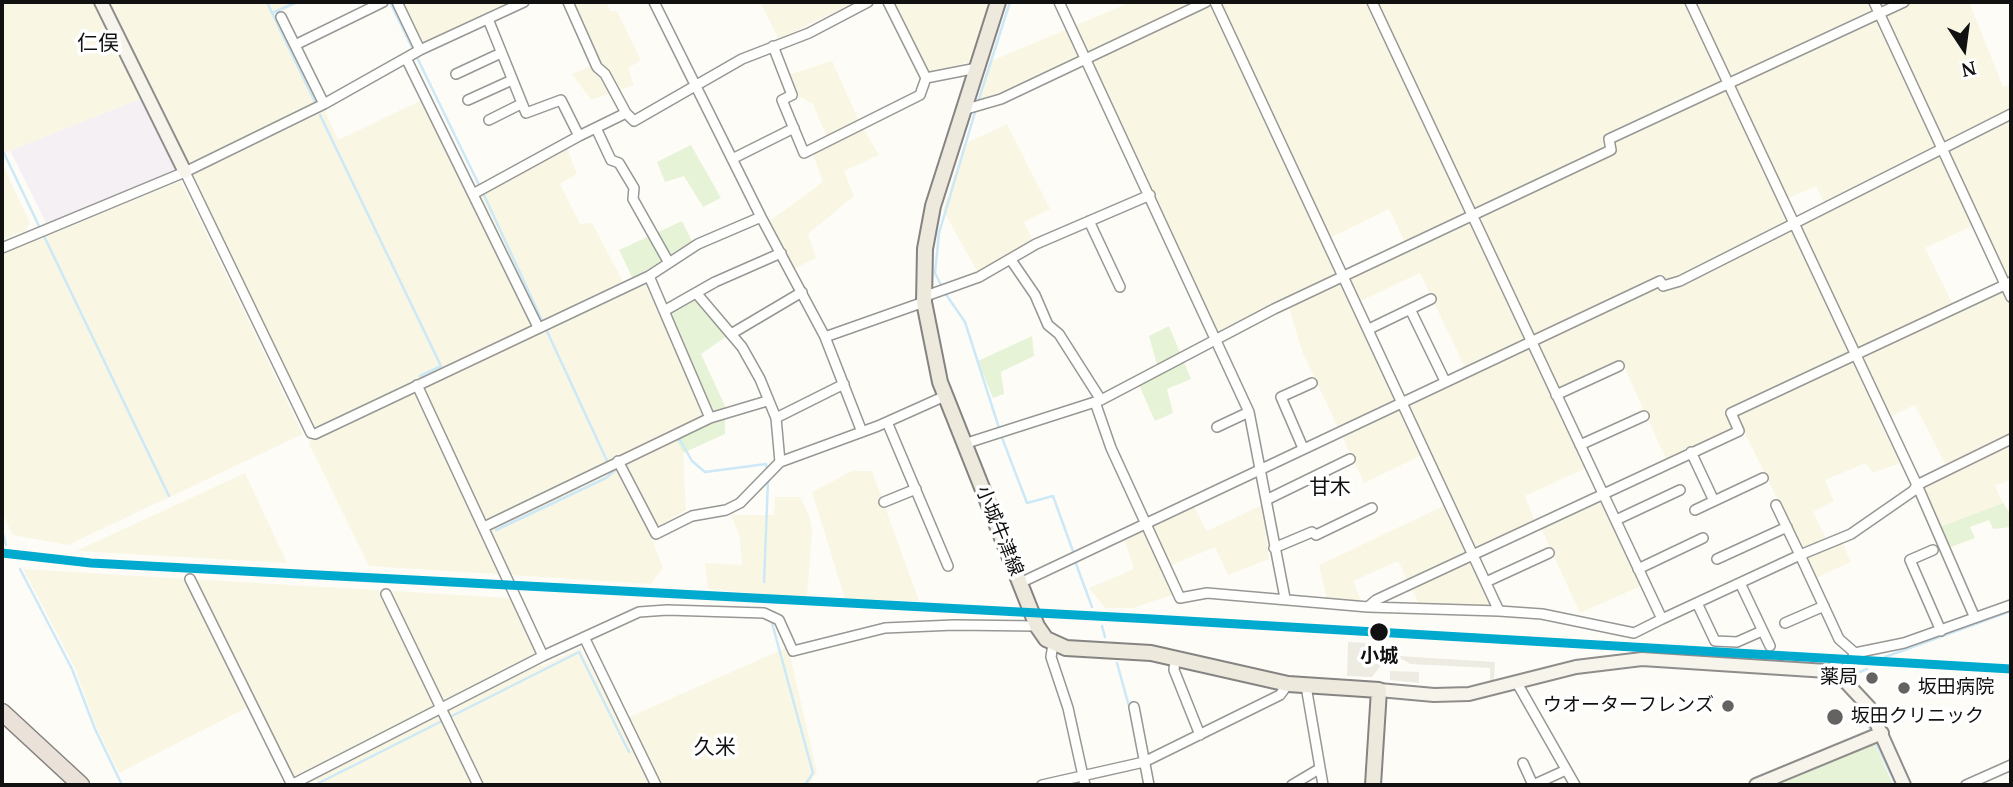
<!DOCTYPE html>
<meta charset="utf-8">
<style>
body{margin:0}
#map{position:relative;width:2013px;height:787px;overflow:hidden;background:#fdfcf7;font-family:"PT Serif",serif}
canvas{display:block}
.frame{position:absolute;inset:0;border:4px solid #111;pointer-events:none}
.north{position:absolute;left:1929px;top:14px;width:70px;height:70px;-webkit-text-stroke:5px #fff;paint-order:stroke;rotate:167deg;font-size:19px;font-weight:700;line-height:28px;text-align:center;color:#111}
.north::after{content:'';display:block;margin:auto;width:24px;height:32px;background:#111;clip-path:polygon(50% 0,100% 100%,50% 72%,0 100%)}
</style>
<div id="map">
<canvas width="2013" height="787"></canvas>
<div class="frame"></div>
<div class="north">N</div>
</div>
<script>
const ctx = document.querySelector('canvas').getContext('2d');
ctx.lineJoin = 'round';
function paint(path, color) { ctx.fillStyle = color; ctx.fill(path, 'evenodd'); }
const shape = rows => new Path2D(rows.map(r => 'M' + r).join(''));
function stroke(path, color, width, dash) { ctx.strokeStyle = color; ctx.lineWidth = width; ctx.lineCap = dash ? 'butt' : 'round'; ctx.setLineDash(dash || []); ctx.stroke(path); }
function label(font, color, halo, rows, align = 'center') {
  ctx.font = font + ' "PT Serif","Noto Sans JP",serif'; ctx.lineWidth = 7; ctx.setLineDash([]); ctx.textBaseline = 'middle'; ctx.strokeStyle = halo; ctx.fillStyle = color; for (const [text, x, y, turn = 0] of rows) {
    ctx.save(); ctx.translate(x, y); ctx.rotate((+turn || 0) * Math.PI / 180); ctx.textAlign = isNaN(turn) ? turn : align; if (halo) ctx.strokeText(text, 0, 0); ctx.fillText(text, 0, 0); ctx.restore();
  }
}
const industrial = shape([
 [142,98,175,166,175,173,47,225,10,150]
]);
const farmland = shape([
 [2,2,302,2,277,14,319,100,175,173,175,166,142,98,2,154],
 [393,2,516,2,415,49],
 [571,2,606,2,610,11,617,11,641,60,628,68,634,85,591,100,572,74,598,63],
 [760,2,856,2,779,39],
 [891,2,989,2,972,61,930,73,923,71],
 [1131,2,1974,2,1970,4,2003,87,2011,84,2011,479,1995,486,2003,503,1940,527,1921,487,1949,472,1915,405,1880,422,1900,463,1873,473,1866,463,1825,480,1834,501,1813,512,1830,547,1842,542,1851,562,1816,578,1741,425,1666,459,1621,360,1551,393,1586,468,1525,496,1535,521,1469,553,1495,608,1420,606,1398,561,1353,581,1362,603,1327,599,1319,565,1450,503,1426,453,1364,483,1302,351,1286,298,1210,337,1080,58,1003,94,977,101,989,62],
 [1816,186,1826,207,1794,220,1785,200],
 [1389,209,1406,244,1339,274,1324,241],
 [1974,225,2003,283,1953,305,1925,248],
 [1420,273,1468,374,1398,405,1354,304],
 [832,61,859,121,879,155,844,171,854,196,808,234,816,258,794,269,768,222,823,182,813,155,830,145,813,104,796,95,788,75],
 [422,100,472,200,567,148,577,174,560,184,580,224,592,223,628,291,645,283,703,415,672,431,683,453,686,510,649,532,663,568,651,584,369,566,309,444,314,427,192,175,325,111,338,140],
 [1007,124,1050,209,1024,222,1033,241,978,273,943,210,964,144],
 [2,163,30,223,26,230,2,240],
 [181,181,303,434,68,545,13,535,2,513,2,254],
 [852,471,872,471,919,601,845,599,812,492],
 [245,473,287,563,76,551],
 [775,497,800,497,809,515,812,529,807,598,708,589,705,563,742,565,740,537,731,515,774,515],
 [1599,497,1641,586,1580,613,1540,526],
 [1193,505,1207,531,1262,505,1269,559,1228,575,1215,547,1160,570,1172,595,1133,608,1105,608,1089,588,1134,569,1124,538],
 [23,569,510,598,542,666,580,648,620,721,788,647,817,772,809,785,320,785,316,780,297,785,254,704,119,773,97,729,75,668]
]);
const green = shape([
 [691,145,721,198,703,207,684,176,665,182,657,162],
 [682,221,692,241,633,279,619,250],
 [696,298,727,336,701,354,725,406,725,434,683,453,672,431,703,414,660,318],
 [1169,326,1191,379,1167,389,1173,413,1155,421,1139,385,1159,372,1149,336],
 [1032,336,1034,356,1001,372,1004,394,993,398,978,361],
 [2003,503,2011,515,2011,527,1993,529,1989,520,1970,527,1975,538,1948,548,1940,527],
 [1875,744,1893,785,1772,785,1795,775]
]);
const plaza = shape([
 [1348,642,1367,643,1367,654,1495,662,1494,681,1490,681,1490,668,1410,664,1404,660,1390,660,1382,664,1372,677,1347,676],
 [1390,671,1419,672,1419,683,1390,680]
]);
const stream = shape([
 [267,2,272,13,297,2],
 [390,2,480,187],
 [272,13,315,102],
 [978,102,1010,2],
 [320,115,441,366,420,376],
 [2,149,40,228],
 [483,193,608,463],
 [43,234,169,496],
 [942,287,935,273,939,233,976,109],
 [945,293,965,322,999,428],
 [1001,435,1027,503,1053,496,1074,554],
 [674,440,680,440,692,461,705,472,766,464,767,470],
 [2,530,6,545],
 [496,530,606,478,618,468],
 [1075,561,1092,607],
 [20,569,72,669,95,729,122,785],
 [764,582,768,480],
 [772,623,813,773,805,785],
 [1102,626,1105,637],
 [1885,657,2011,611],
 [1117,663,1130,710],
 [1853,675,1867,669],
 [1858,706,1870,729],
 [1877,745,1896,785],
 [315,785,579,652,629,752]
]);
const street = shape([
 [397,2,420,50],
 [568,2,597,67,605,74,626,113,634,121,742,59,809,33,868,2],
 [654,2,761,217,825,337,924,302],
 [888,2,926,78,977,68],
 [1059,2,1249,412,1285,598],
 [1215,2,1499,611],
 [1690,2,1917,485,1975,618],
 [1874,2,2011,297],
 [281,17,324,104],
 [488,19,526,113,561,100,579,136,626,113],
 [295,45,383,2],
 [773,46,792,95,782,100,804,153,920,95,926,78],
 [406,58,538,327],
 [456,74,501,53],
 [468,100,512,80],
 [963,110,1001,99,1206,2],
 [489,120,521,104],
 [596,128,611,160,619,163,634,188,633,199,669,263],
 [732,159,794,128],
 [185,172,311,433,315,434,649,276,698,244,761,217],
 [473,194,579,136],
 [1089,221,1120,287],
 [2,248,185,172,324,104,420,50,524,2],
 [1011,260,1035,295,1048,325,1059,334,1101,400,1095,402,1111,448,1180,598,1207,593,1368,607,1499,611,1542,614,1634,633,1662,619,1372,2],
 [697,294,742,347,760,379,776,418,780,462],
 [923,297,979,277,1036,244,1150,195],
 [1410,309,1445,381],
 [664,311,715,282,781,253],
 [1369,329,1431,299],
 [731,334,802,292],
 [825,337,862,432],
 [417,385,543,656],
 [1556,395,1619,366],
 [1101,400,1274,309,1611,150,1609,139,1904,2],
 [710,418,767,401],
 [776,418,844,384],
 [887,422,948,566],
 [1217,427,1249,412],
 [964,444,1095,402],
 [1580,445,1644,416],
 [1303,448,1281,397,1312,383],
 [1691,452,1714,501],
 [618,461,656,534,692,516,726,510,740,503,780,462,878,426,945,396],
 [1266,500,1350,459],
 [884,502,916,489],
 [1776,505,1800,555,1851,534,1913,491,1917,485,2011,439],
 [1695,510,1763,478],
 [1616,520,1680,490],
 [484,527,710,418,649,276],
 [1274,548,1312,532,1316,535,1372,508],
 [1933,550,1910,560,1941,631],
 [1717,559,1787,527],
 [1638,569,1703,538],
 [190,579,292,785],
 [1486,582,1549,553],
 [1020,583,1660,281,1663,286,1680,281,2011,114],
 [1740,583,1770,646],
 [386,594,478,785],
 [1697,603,1715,641,1737,642,1762,631],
 [1368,607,1376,600,1739,431,1731,413,2011,282],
 [1662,619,1800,555,1839,639,1855,653],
 [1785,623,1824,606],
 [584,637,656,785],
 [1053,644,1051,657,1068,708,1085,785],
 [1175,659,1174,670,1200,735],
 [1841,677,1855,653,1904,643,2011,605],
 [1517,683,1575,785],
 [1306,686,1323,785],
 [1134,707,1149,785],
 [1523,763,1533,785],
 [291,785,543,656,639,612,667,610,764,613,779,620,793,651,885,628,954,625,1037,626],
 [1042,785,1144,762,1280,695,1288,684],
 [1292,785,1319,769],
 [1533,785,1566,770],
 [1966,785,2011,765]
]);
const secondary = shape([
 [101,2,185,172],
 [1379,690,1434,695,1469,694,1576,667,1642,659,1827,671,1841,677,1869,707,1904,785],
 [1756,785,1882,733]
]);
const primary = shape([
 [998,2,933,206,925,249,924,302,940,382,1037,626,1046,639,1066,648,1151,653,1288,684,1379,690,1373,785]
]);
const highway = shape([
 [2,712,81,785]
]);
const rail1 = shape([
 [2,553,91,563,1152,619,2011,669]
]);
const markers = [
 [1379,632,10,"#111"],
 [1872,678,7,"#646362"],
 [1904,688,7,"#646362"],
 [1728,706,7,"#646362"],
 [1835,717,9,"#646362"]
];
const streetNames = [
 ["小城牛津線",999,531,68]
];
const stopNames = [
 ["小城",1379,657]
];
const poiNames = [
 ["薬局",1858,678],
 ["坂田病院",1918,688,"left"],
 ["ウオーターフレンズ",1714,706],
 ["坂田クリニック",1851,717,"left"]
];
const neighbourhoodNames = [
 ["仁俣",98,44],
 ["甘木",1330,488],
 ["久米",715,748]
];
paint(industrial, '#f5f0f3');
paint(farmland, '#f9f7e4');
paint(green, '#e7f3d7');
paint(plaza, '#edebe2');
stroke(stream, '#cde8f7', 2.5);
stroke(street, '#979795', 12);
stroke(secondary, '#8e8d8b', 16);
stroke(primary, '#858482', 18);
stroke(highway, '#858482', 19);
stroke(street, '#fffffe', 9);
stroke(secondary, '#f6f4eb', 12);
stroke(primary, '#ede9dc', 14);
stroke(highway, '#eae1d8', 16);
stroke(rail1, '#00a9ce', 9);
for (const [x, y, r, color] of markers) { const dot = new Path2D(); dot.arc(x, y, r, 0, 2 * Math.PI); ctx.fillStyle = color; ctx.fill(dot); stroke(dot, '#fff', 2.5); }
label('19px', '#111', '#fff', streetNames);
label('bold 19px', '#111', '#fff', stopNames);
label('19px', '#111', '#fff', poiNames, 'right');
label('21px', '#111', '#fff', neighbourhoodNames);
</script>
